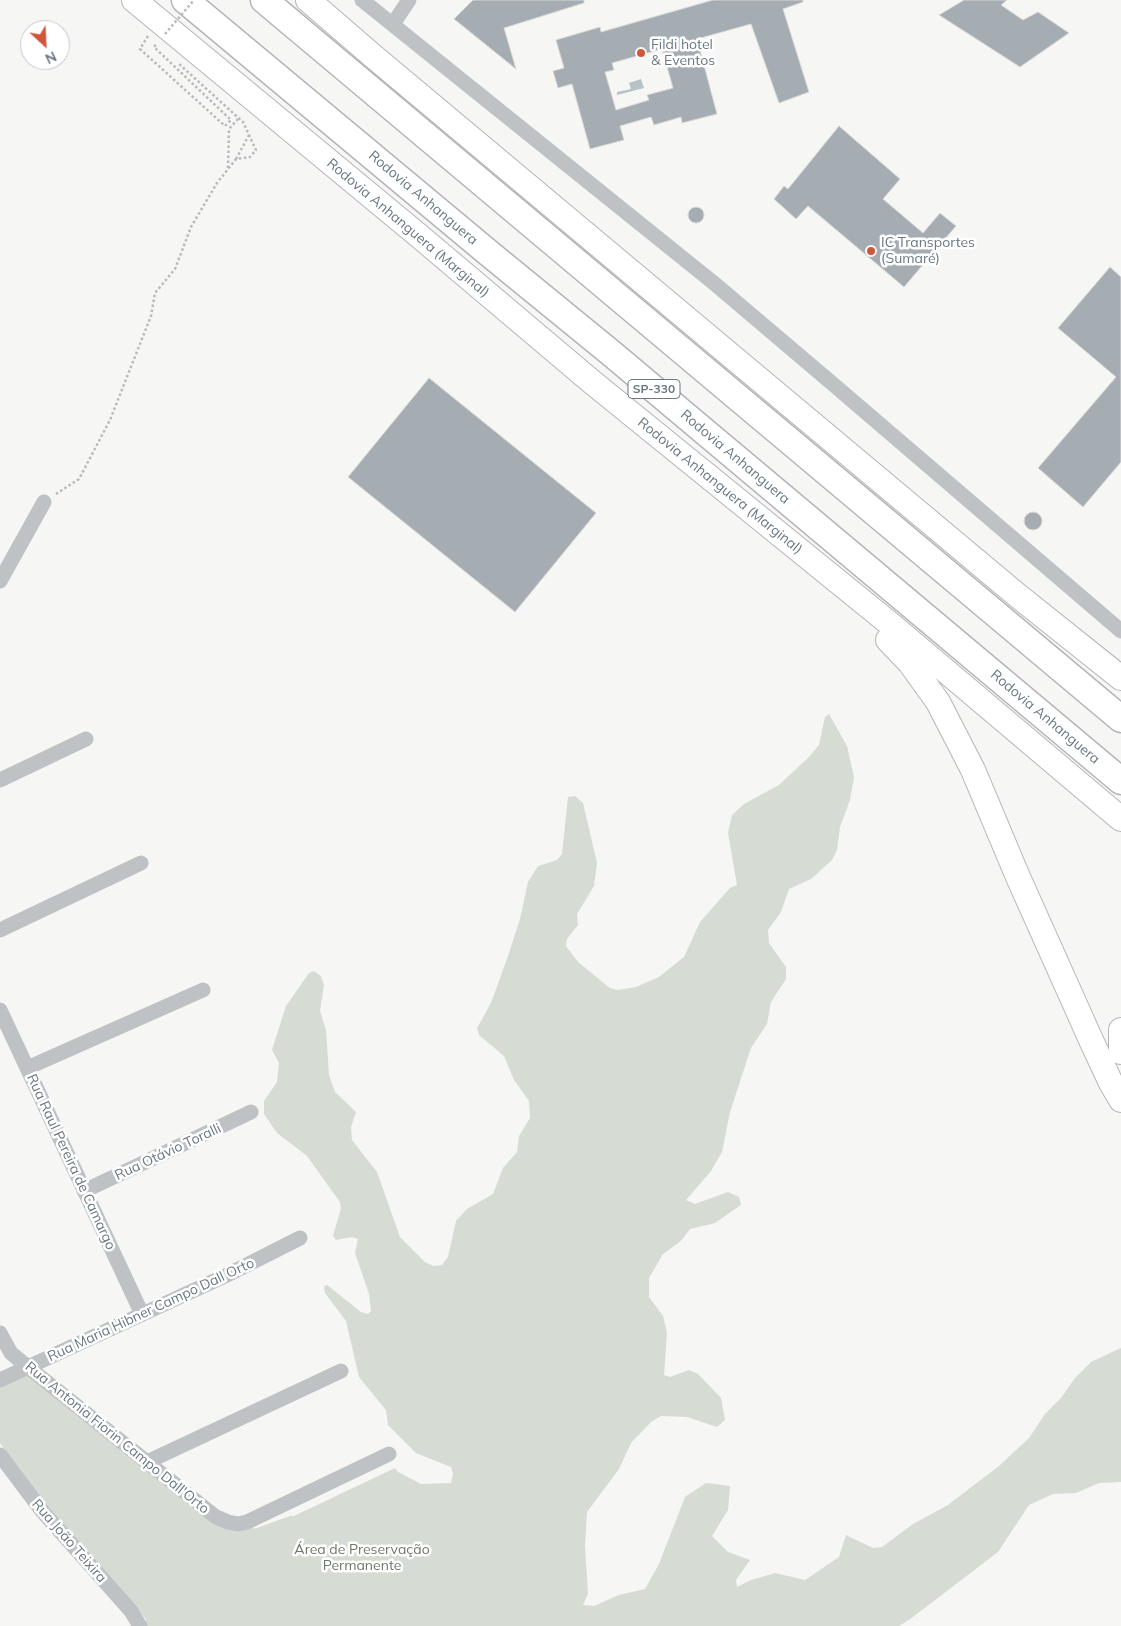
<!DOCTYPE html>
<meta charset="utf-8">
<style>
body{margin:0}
#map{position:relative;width:1121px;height:1626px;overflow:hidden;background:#f6f6f4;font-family:Mulish,sans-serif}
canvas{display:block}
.north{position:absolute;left:20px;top:20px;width:50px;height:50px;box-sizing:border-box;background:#fff;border:1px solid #c3c9cd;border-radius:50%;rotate:155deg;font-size:14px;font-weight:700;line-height:20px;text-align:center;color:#697882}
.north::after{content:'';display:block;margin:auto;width:18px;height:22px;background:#d1573a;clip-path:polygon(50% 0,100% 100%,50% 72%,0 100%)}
</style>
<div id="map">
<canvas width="1121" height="1626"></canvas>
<div class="north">N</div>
</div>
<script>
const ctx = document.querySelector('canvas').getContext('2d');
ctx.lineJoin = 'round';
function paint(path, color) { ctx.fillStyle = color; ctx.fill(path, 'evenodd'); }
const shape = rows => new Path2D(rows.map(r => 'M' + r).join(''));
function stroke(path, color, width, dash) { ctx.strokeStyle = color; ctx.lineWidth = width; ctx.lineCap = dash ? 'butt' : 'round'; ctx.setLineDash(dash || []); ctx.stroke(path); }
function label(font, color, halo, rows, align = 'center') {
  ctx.font = font + ' Mulish,sans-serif'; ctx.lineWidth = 5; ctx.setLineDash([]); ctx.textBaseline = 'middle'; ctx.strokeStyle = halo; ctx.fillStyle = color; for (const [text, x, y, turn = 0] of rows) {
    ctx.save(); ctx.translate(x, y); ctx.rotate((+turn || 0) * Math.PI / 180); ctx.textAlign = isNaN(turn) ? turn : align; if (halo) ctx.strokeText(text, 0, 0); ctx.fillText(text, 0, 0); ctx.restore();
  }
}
const green = shape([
 [829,714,847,746,854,777,850,800,840,827,837,850,832,860,811,879,789,889,781,912,768,930,769,943,786,967,786,979,771,1002,767,1024,751,1048,730,1112,722,1152,711,1171,686,1200,695,1204,728,1192,739,1197,741,1205,715,1223,690,1229,681,1241,663,1254,649,1278,649,1297,663,1316,667,1333,664,1375,670,1377,689,1370,698,1374,721,1398,725,1420,717,1427,687,1417,661,1416,651,1422,631,1443,619,1469,587,1512,585,1546,588,1594,583,1605,594,1606,619,1595,645,1589,659,1564,685,1497,706,1483,730,1486,728,1510,712,1536,728,1552,750,1560,736,1580,737,1587,751,1580,775,1573,805,1580,839,1557,846,1535,873,1548,882,1547,913,1524,948,1505,999,1466,1029,1438,1045,1414,1061,1398,1075,1378,1091,1362,1121,1348,1121,1482,1099,1483,1076,1493,1053,1494,1029,1505,998,1552,909,1620,899,1626,145,1626,146,1619,43,1503,0,1443,0,1388,27,1371,237,1529,257,1528,290,1516,294,1516,395,1468,398,1472,421,1484,451,1483,453,1474,451,1467,416,1453,388,1425,386,1410,359,1377,346,1321,325,1293,324,1286,327,1285,361,1312,368,1314,371,1311,369,1294,355,1253,358,1239,352,1237,336,1240,333,1236,341,1208,340,1202,307,1156,277,1133,264,1114,264,1101,277,1082,279,1063,272,1050,286,1006,309,973,314,971,321,976,324,985,320,1011,326,1030,329,1075,335,1092,356,1112,351,1127,352,1140,377,1172,400,1237,425,1262,433,1266,442,1265,448,1257,456,1221,467,1209,493,1194,503,1168,517,1152,519,1136,530,1118,529,1101,514,1080,504,1056,479,1035,477,1028,491,1003,508,956,520,919,528,882,538,866,557,860,562,854,568,797,575,796,583,803,597,863,594,886,577,914,578,925,567,939,566,946,578,962,610,988,618,990,636,987,659,977,684,957,700,922,730,888,737,885,728,833,732,815,744,804,779,785,809,757,819,745,825,717]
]);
const water = shape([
 [641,79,644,88,617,95,617,92,631,89,629,83]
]);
const building = shape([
 [473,0,584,0,584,3,504,28,516,69,454,19,473,0],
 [713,0,803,0,803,2,783,9,809,92,779,103,751,24,697,39,717,114,682,123,681,117,654,125,651,117,620,126,624,140,590,149,572,84,558,88,553,71,564,68,556,40,600,27,601,32,713,0],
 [662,49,673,88,647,95,649,100,616,110,605,72,614,70,612,63,662,49],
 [964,0,1007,0,1001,5,1023,20,1038,12,1069,33,1020,67,939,15,964,0],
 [839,126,900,179,883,199,923,233,940,213,956,226,904,287,808,206,796,219,774,199,784,186,788,189,839,126],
 '688 215a8 8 0 1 1 16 0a8 8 0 1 1-16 0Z',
 [1110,267,1121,277,1121,462,1083,507,1038,468,1116,377,1058,328,1110,267],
 [429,378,596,513,515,612,348,477,429,378],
 '1024 521a9 9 0 1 1 18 0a9 9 0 1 1-18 0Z'
]);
const path = shape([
 [148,36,140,49,225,126,231,120,154,47,157,43],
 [236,159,249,135],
 [228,168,229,129,238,119],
 [56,494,79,479,110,420,151,316,155,293,175,269,191,227,217,183,236,159,250,157,256,150,243,122,178,63]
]);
const minor = shape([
 [362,0,715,284,834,385,1121,631],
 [393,24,409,0],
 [0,581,44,502],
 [0,780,86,739],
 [0,930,141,863],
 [0,1010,142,1314],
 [27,1068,203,990],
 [84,1191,251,1112],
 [0,1333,11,1353,28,1367,216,1517,228,1522,238,1524,247,1522,389,1454],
 [0,1380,227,1275,300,1238],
 [0,1455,42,1511,131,1611,140,1626],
 [147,1462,341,1371]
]);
const trunk = shape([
 [134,0,418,235,592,382,889,623,1121,819],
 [308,0,373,56,1017,595,1121,678],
 [888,640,910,663,938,702,973,770,1018,877,1091,1040,1111,1083,1121,1100],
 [1121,1030,1121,1052]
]);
const motorway = shape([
 [185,0,491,255,611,353,1121,781],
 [264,0,1121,719]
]);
const pathBridge = shape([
 [165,34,194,0]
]);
const markers = [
 [641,53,5,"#d1573a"],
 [871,251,5,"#d1573a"]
];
const shields = [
 [654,389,52]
];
const shieldNames = [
 ["SP-330",654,389]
];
const poiNames = [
 ["Fildi hotel",651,45],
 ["& Eventos",651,61],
 ["IC Transportes",881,243],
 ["(Sumaré)",881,259]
];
const streetNames = [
 ["Rodovia Anhanguera",423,198,40],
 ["Rodovia Anhanguera (Marginal)",408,228,40],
 ["Rodovia Anhanguera",735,457,40],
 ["Rodovia Anhanguera (Marginal)",720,486,39],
 ["Rodovia Anhanguera",1045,717,40],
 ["Rua Otávio Toralli",168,1152,-25],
 ["Rua Raul Pereira de Camargo",71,1162,65],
 ["Rua Maria Hibner Campo Dall Orto",151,1310,-25],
 ["Rua Antonia Fiorin Campo Dall'Orto",117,1438,39],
 ["Rua João Teixira",69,1541,49]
];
const parkNames = [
 ["Área de Preservação",362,1550],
 ["Permanente",362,1566]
];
paint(green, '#d6dbd3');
paint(water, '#b7c2c5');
paint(building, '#a6adb2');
stroke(building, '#d8d8d6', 1);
stroke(trunk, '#b2b5b8', 26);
stroke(motorway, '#b2b5b8', 29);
stroke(path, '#b8bbbd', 2.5, [2.5, 2.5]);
stroke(minor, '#bec2c5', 15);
stroke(trunk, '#fff', 24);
stroke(motorway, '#fff', 26);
stroke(pathBridge, '#b8bbbd', 2.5, [2.5, 2.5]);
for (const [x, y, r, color] of markers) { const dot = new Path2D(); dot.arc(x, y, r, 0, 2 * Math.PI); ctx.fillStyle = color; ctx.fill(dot); stroke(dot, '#fff', 2); }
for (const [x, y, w] of shields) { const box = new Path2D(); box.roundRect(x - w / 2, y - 9.5, w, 19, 4); ctx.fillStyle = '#fff'; ctx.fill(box); stroke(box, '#697882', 1); }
label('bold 12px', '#697882', null, shieldNames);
label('14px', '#697882', '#fff', poiNames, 'left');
label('14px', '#697882', '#fff', streetNames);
label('14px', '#6b7967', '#fff', parkNames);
</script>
